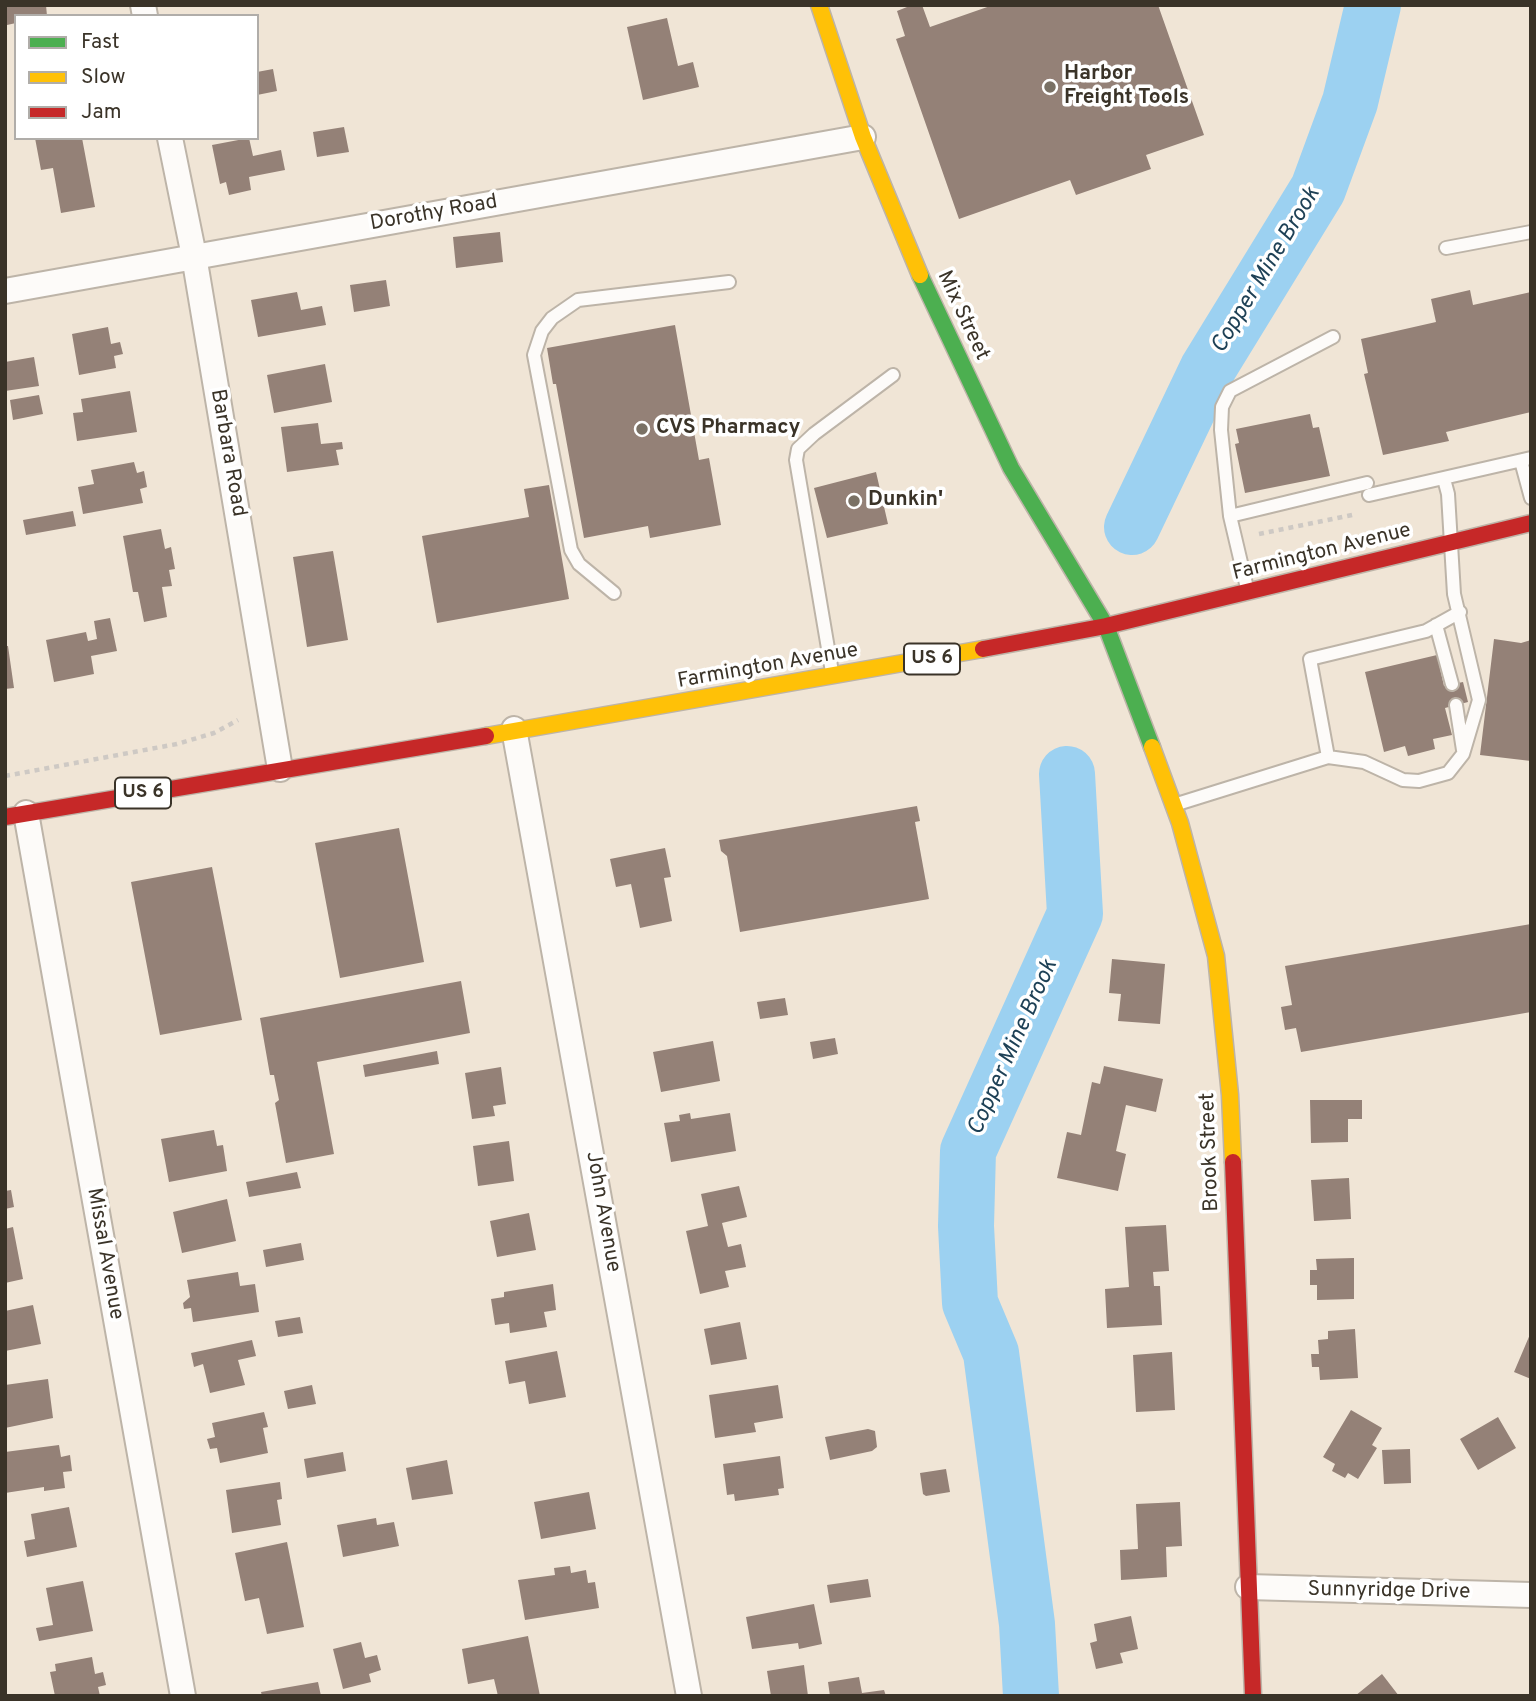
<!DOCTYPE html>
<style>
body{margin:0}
#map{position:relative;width:1536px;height:1701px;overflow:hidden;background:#f0e5d6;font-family:Overpass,sans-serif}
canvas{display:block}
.frame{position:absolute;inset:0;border:7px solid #3a3328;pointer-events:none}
.legend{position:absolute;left:14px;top:14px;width:245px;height:126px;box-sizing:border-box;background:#fff;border:2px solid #b0ada9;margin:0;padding:9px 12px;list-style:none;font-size:21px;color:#3a3328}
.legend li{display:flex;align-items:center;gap:14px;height:35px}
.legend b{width:35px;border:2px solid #b0ada9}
</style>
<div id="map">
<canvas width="1536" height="1701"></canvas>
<div class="frame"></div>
<ul class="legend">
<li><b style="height:9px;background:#4caf50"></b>Fast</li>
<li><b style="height:9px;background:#ffc107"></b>Slow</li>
<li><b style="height:9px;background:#c62828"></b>Jam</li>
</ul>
</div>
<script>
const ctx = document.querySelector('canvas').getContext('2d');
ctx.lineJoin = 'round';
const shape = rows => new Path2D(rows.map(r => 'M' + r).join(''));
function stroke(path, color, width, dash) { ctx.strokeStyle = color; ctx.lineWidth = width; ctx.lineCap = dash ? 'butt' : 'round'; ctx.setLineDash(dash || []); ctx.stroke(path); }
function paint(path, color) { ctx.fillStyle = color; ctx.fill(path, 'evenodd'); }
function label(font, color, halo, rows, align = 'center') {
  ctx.font = font + ' Overpass,sans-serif'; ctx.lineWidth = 7; ctx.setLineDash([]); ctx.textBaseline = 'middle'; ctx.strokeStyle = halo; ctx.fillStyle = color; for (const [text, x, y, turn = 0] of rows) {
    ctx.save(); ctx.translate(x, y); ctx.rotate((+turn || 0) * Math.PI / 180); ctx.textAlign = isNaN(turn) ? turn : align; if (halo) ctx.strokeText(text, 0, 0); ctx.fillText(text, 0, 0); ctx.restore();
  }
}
const river = shape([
 [1132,527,1207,370,1318,189,1350,102,1373,5],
 [1031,1696,1027,1624,991,1353,970,1303,966,1226,968,1151,1075,914,1067,774]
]);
const building = shape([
 [5,5,46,5,47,16,16,16,16,23,7,25],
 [912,5,922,5,930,27,993,5,1158,5,1204,135,1146,155,1151,169,1076,195,1070,180,959,219,896,39,905,36,897,11],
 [667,18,678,66,693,62,699,87,643,100,627,27],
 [273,69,277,91,257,95,257,72],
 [344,127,349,152,317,157,313,132],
 [35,138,82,138,95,207,61,213,53,168,41,170],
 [249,138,253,156,281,150,285,170,249,177,251,190,229,195,226,182,220,184,212,145],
 [500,232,503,262,456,268,453,237],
 [386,280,390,306,354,312,350,285],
 [1470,290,1473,305,1531,292,1531,412,1446,432,1449,441,1383,455,1364,374,1368,373,1361,339,1436,322,1431,299],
 [297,292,301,310,322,306,326,325,258,337,251,300],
 [675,325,699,460,709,458,721,525,650,538,648,526,584,538,556,384,553,384,547,348],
 [108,327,111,344,120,342,123,354,114,356,116,368,79,375,72,334],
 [34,357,39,386,5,391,5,362],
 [325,364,332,402,274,413,267,375],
 [130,391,137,432,77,441,73,413,83,412,81,399],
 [39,395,43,414,13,420,10,400],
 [1310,414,1313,428,1319,427,1330,476,1245,493,1235,444,1239,443,1236,429],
 [318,423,321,444,342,442,343,449,336,450,339,465,287,472,281,427],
 [134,462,137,473,144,471,147,487,140,489,143,503,83,514,78,487,94,484,91,470],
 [876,472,888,524,827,538,814,488],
 [549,485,569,599,437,623,422,536,529,517,524,489],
 [73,511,76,526,26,535,23,520],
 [161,529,165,549,171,547,175,569,169,570,172,586,162,587,167,617,144,622,138,592,133,592,123,536],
 [333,551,348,640,307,647,293,557],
 [110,618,117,651,91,656,94,674,54,682,46,640,86,632,88,641,97,639,94,621],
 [1494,639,1521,643,1531,640,1531,761,1480,755],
 [5,646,8,646,14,688,5,689],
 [1437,655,1444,686,1463,682,1468,702,1445,708,1452,735,1433,739,1435,749,1408,756,1405,746,1384,752,1365,672],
 [917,806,920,821,915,822,929,899,740,932,727,856,721,851,719,840],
 [399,828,424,962,340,978,315,843],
 [665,848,671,877,664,878,672,921,640,928,631,884,616,887,610,859],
 [212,867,242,1020,160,1035,131,882],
 [1531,924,1531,1012,1301,1052,1296,1028,1285,1030,1281,1007,1292,1005,1285,966],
 [1112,959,1165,964,1160,1024,1118,1021,1121,994,1109,993],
 [461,981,470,1033,317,1062,334,1154,286,1163,275,1103,279,1100,274,1075,270,1075,260,1018],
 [785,998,788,1015,760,1019,757,1002],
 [835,1038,838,1054,813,1059,810,1042],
 [713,1041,720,1081,661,1092,653,1052],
 [437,1051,439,1064,365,1077,363,1065],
 [1104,1066,1163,1079,1156,1112,1126,1105,1116,1151,1126,1154,1118,1191,1057,1178,1067,1132,1081,1135,1092,1082,1100,1084],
 [501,1067,506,1104,493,1106,495,1116,472,1119,465,1073],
 [1310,1100,1362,1100,1362,1119,1348,1119,1348,1142,1311,1143],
 [690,1113,691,1119,730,1113,736,1151,671,1162,664,1123,680,1121,679,1115],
 [214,1130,217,1146,223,1145,227,1171,169,1182,161,1139],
 [509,1141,514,1181,478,1186,473,1146],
 [297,1172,301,1188,249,1197,246,1182],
 [1349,1178,1351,1219,1314,1221,1311,1180],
 [739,1186,747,1217,722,1223,728,1247,741,1244,746,1267,725,1271,729,1287,700,1294,686,1231,708,1226,701,1194],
 [11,1190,14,1207,5,1209,5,1191],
 [227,1199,236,1241,182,1253,173,1212],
 [529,1213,536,1250,497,1257,490,1221],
 [1166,1225,1169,1271,1153,1272,1154,1286,1160,1286,1162,1325,1107,1328,1105,1289,1129,1287,1125,1227],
 [13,1227,23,1279,5,1283,5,1229],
 [301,1243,304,1260,266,1267,263,1250],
 [1354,1258,1354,1299,1317,1300,1317,1285,1310,1285,1310,1270,1317,1270,1316,1259],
 [238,1272,240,1286,255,1284,259,1312,193,1322,191,1308,184,1309,183,1303,190,1297,187,1280],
 [553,1284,556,1310,544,1312,547,1327,510,1333,509,1323,495,1325,491,1299,504,1297,504,1292],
 [33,1305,41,1344,5,1351,5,1311],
 [300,1317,303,1333,278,1337,275,1321],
 [740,1322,747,1359,711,1365,704,1329],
 [1355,1329,1358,1378,1320,1380,1319,1367,1312,1367,1311,1354,1319,1354,1318,1340,1328,1339,1328,1331],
 [1531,1332,1531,1379,1514,1372],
 [252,1340,256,1356,238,1360,245,1385,210,1393,203,1364,194,1367,191,1353],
 [557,1351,566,1397,529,1404,525,1381,509,1384,505,1361],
 [1172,1352,1175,1410,1136,1412,1133,1355],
 [48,1379,53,1418,5,1428,5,1385],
 [312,1385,316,1404,288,1409,284,1391],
 [778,1385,783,1418,754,1423,756,1432,715,1438,709,1395],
 [1351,1410,1382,1428,1372,1445,1377,1448,1358,1479,1348,1473,1345,1478,1332,1471,1335,1464,1323,1457],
 [264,1412,268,1427,263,1428,268,1453,220,1463,217,1448,210,1449,207,1439,215,1437,212,1423],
 [1498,1417,1516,1448,1478,1470,1460,1439],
 [868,1429,875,1431,877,1447,872,1451,830,1460,825,1437],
 [59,1445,61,1457,70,1455,72,1471,63,1472,65,1488,44,1491,44,1487,5,1493,5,1452],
 [1410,1449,1411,1483,1384,1484,1382,1450],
 [343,1452,346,1471,307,1478,304,1459],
 [780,1456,784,1488,778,1489,779,1495,735,1501,734,1494,727,1495,723,1464],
 [447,1460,453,1494,412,1500,406,1468],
 [946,1469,950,1492,926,1496,923,1494,920,1473],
 [280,1482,282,1499,277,1500,281,1525,232,1533,226,1490],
 [589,1492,596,1529,541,1539,534,1502],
 [1180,1502,1182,1546,1166,1547,1167,1577,1121,1580,1120,1550,1138,1549,1136,1504],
 [69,1507,77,1547,27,1557,24,1541,35,1539,31,1514],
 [376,1518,377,1525,394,1522,399,1546,343,1557,337,1525],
 [287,1542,304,1627,267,1634,259,1598,245,1601,235,1553],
 [570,1566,571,1573,586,1570,588,1583,595,1582,599,1608,525,1620,518,1580,555,1575,554,1568],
 [868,1579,871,1597,830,1603,827,1585],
 [83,1581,93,1631,39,1641,36,1628,53,1625,46,1588],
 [814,1604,822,1644,799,1649,798,1643,752,1649,746,1617],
 [1131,1616,1138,1649,1120,1653,1123,1663,1096,1669,1090,1643,1097,1641,1094,1624],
 [528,1636,540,1696,498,1696,494,1679,468,1684,462,1649],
 [361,1642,365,1658,377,1655,381,1670,369,1674,371,1682,343,1689,333,1649],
 [92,1657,95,1674,103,1672,106,1685,98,1687,100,1696,55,1696,50,1672,56,1671,55,1664],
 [804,1665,808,1696,771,1696,767,1671],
 [1382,1674,1399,1696,1355,1696],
 [859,1677,862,1693,884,1690,886,1696,830,1696,828,1682],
 [318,1682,321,1696,262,1696,261,1692]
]);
const path = shape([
 [1259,534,1357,514],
 [5,776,177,744,214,733,238,720]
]);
const lane = shape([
 [1446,248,1531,232],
 [1521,461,1531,498],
 [1369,495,1531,458],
 [1230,516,1367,483],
 [1247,588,1230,516,1221,430,1222,407,1230,391,1333,337],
 [614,593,579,564,571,550,534,355,542,331,552,318,578,300,729,282],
 [1436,625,1452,684],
 [832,672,796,460,798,449,814,434,893,375],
 [1456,705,1463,750],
 [1328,757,1364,762,1403,780,1419,781,1448,773,1463,754,1479,700,1454,594,1448,494,1444,479],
 [1174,805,1328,757,1310,659,1426,631,1460,612]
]);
const street = shape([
 [143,5,145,16],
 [170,138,194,256,280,769],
 [5,291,863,137],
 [514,729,689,1696],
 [26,813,183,1696],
 [1248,1587,1531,1595]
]);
const fast = shape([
 [920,275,1011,468,1106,626,1152,747]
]);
const slow = shape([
 [819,5,863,137,920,275],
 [486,736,983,649],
 [1152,747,1180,823,1216,956,1230,1095,1233,1162]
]);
const jam = shape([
 [983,649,1106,626,1531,523],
 [5,817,486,736],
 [1233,1162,1253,1696]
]);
const markers = [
 [1050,87,7,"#7a7165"],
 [642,429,7,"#7a7165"],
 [854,501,7,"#7a7165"]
];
const shields = [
 [932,659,56],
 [143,793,56]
];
const shieldNames = [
 ["US 6",932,659],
 ["US 6",143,793]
];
const poiNames = [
 ["Harbor",1064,75],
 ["Freight Tools",1064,99],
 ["CVS Pharmacy",656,429],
 ["Dunkin'",868,501]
];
const streetNames = [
 ["Dorothy Road",434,214,-10],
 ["Mix Street",962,316,65],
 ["Barbara Road",227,453,80],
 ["Farmington Avenue",1322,553,-14],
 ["Farmington Avenue",768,667,-10],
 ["Brook Street",1211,1152,-92],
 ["John Avenue",602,1212,80],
 ["Missal Avenue",104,1254,80],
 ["Sunnyridge Drive",1389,1592,1]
];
const waterNames = [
 ["Copper Mine Brook",1267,271,-59],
 ["Copper Mine Brook",1014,1048,-66]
];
stroke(river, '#9cd1f1', 56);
paint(building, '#948177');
stroke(lane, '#bdb4a8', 16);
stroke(street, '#bdb4a8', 28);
stroke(fast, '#bdb4a8', 19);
stroke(slow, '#bdb4a8', 19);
stroke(jam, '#bdb4a8', 19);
stroke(path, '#cec9c4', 4.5, [5, 5]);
stroke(lane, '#fdfbf9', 12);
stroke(street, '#fdfbf9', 24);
stroke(fast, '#4caf50', 16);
stroke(slow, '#ffc107', 16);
stroke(jam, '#c62828', 16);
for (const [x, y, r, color] of markers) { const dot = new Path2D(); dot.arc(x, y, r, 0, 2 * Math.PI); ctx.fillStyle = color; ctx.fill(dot); stroke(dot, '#fff', 2.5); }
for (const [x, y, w] of shields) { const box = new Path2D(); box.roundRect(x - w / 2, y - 15.5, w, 31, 5); ctx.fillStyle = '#fff'; ctx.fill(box); stroke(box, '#3a3328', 2); }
label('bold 19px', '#3a3328', null, shieldNames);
label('bold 21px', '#3a3328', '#fff', poiNames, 'left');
label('21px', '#3a3328', '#fff', streetNames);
label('italic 23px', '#1e4156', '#fff', waterNames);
</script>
